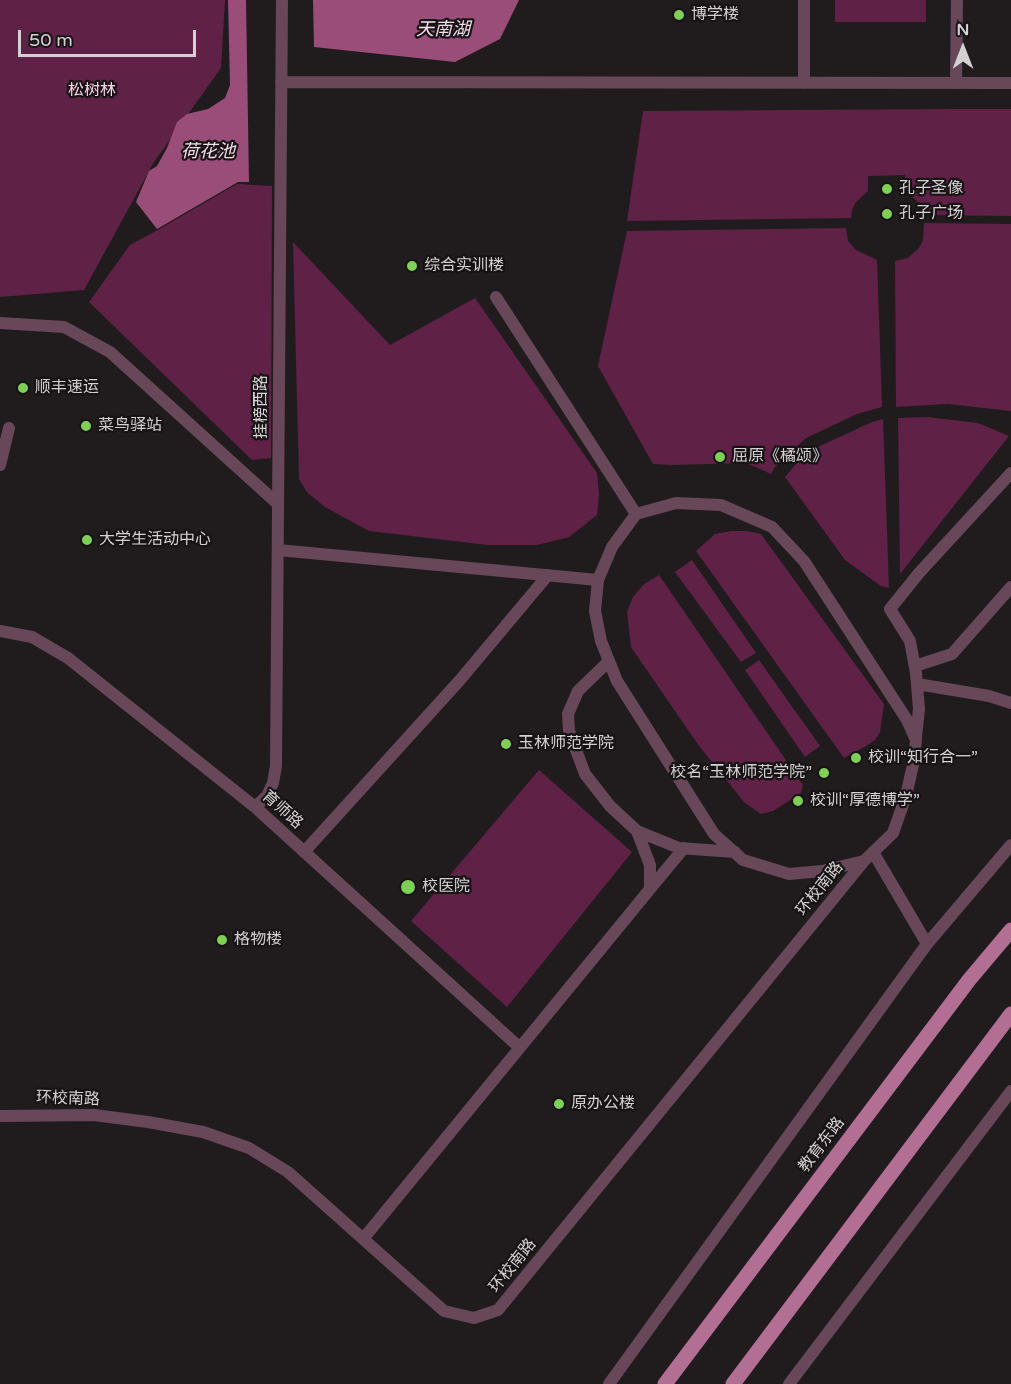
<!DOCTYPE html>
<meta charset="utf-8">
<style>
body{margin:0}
#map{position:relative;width:1011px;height:1384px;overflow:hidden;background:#201c1e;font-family:"Varela Round",sans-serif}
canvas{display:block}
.north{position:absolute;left:933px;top:18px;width:60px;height:60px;-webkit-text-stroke:4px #171315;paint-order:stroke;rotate:0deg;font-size:16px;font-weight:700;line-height:24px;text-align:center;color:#d4d1d3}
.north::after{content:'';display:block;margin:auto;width:21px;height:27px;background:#d4d1d3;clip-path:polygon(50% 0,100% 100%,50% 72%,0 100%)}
.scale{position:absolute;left:18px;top:30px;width:178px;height:27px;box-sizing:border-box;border:3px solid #d4d1d3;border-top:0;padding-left:8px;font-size:18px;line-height:21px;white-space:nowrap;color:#d4d1d3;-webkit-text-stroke:4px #171315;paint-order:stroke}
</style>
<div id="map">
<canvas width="1011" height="1384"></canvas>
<div class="north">N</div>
<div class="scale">50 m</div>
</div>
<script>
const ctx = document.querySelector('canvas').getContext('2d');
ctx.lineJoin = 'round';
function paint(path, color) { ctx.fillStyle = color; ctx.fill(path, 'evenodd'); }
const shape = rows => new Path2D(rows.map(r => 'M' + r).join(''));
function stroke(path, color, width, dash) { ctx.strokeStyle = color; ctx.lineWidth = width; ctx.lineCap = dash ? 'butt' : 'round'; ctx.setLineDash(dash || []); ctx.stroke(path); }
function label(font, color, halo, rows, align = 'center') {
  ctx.font = font + ' "Varela Round","Noto Sans SC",sans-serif'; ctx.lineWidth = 4.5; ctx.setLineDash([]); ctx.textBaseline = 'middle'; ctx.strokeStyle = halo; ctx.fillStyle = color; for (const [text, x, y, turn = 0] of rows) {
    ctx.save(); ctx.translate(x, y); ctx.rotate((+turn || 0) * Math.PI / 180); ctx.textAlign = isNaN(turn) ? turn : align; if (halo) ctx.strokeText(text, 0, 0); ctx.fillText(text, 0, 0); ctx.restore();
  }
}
const green = shape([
 [0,0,225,0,221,68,154,162,84,290,0,297],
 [835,0,926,0,926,22,835,22],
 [951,109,1011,109,1011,216,923,215,920,204,905,190,905,175,868,176,868,191,856,202,852,210,851,218,627,221,643,111],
 [237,184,272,186,271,458,252,460,89,302,130,245,163,227],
 [924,223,1011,224,1011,411,948,404,896,407,895,261,908,258,919,248,923,240],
 [846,228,848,241,856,250,877,260,882,407,857,414,806,438,775,467,771,474,746,463,671,465,653,464,598,366,627,231],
 [293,242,390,345,475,298,597,473,599,494,597,515,569,537,537,545,488,545,369,531,325,507,307,492,299,479],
 [927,417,978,423,1009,436,900,574,898,418],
 [883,419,889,588,881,586,845,560,785,477,801,458,820,446,872,422],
 [731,531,747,531,761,534,884,704,880,732,875,740,866,746,844,758,696,551,715,534],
 [692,560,756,653,741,662,675,572],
 [659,575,803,785,801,793,773,811,761,814,745,803,699,746,631,647,627,612,633,597,644,584],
 [759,660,820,746,805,757,745,670],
 [539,770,632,852,507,1007,411,921]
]);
const water = shape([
 [228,0,246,0,249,182,238,182,157,229,136,202,149,171,157,166,167,148,177,122,187,114,208,109,225,98,230,85],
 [313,0,519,0,500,39,455,62,314,47]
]);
const lane = shape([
 [804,0,804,83],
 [281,82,1011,83],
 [956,83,957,0],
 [496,297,636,514],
 [0,323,64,327,110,352,278,504],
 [0,465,9,428],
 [278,550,598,580],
 [0,631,32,637,68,658,255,807,519,1047],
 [609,661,578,691,568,714,569,731,585,774,610,806,637,831,679,848,735,852],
 [915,666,952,654,1011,587],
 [917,684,989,696,1011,703],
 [916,737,919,709,916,673,910,641,890,609,919,573,1011,473],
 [255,807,267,796,273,783,276,766,282,0],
 [304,852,460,680,548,575],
 [873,852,927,944],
 [650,889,684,848],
 [0,1116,94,1115,148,1122,203,1132,249,1148,288,1172,444,1311,474,1318,498,1310,864,861,893,833,906,796,914,760,916,740,907,720,804,561,772,527,721,505,676,503,636,514,612,547,598,580,595,611,601,641,617,681,714,834,743,860,789,874,822,871,864,861],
 [363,1239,650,889,650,865,637,831],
 [609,1384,927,944,1011,845],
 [789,1384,1011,1091]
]);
const primary = shape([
 [665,1384,969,980,1011,930],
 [733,1384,1011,1014]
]);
const markers = [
 [679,15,6,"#7ed053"],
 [887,189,6,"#7ed053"],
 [887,214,6,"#7ed053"],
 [412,266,6,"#7ed053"],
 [23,388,6,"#7ed053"],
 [86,426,6,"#7ed053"],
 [720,457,6,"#7ed053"],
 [87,540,6,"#7ed053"],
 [506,744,6,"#7ed053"],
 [856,758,6,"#7ed053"],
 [824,773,6,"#7ed053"],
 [798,801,6,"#7ed053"],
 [408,887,8,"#7ed053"],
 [222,940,6,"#7ed053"],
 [559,1104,6,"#7ed053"]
];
const poiNames = [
 ["博学楼",691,15],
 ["孔子圣像",899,189],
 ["孔子广场",899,214],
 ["综合实训楼",424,266],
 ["顺丰速运",35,388],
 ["菜鸟驿站",98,426],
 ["屈原《橘颂》",732,457],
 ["大学生活动中心",99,540],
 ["玉林师范学院",518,744],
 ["校训“知行合一”",868,758],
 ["校名“玉林师范学院”",812,773,"right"],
 ["校训“厚德博学”",810,801],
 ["校医院",422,887],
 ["格物楼",234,940],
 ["原办公楼",571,1104]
];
const parkNames = [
 ["松树林",92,91]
];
const streetNames = [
 ["挂榜西路",262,407,-90],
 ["育师路",282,810,42],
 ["环校南路",820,889,-51],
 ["环校南路",68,1099,2],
 ["教育东路",822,1145,-53],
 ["环校南路",513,1266,-51]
];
const waterNames = [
 ["天南湖",443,30],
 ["荷花池",208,152]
];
paint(green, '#5f2146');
paint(water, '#9a4d79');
stroke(lane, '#684758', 12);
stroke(primary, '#b26e93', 15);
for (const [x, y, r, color] of markers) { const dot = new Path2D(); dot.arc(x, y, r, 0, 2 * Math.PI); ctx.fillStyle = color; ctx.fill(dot); stroke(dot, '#171315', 2); }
label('16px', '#d4d1d3', '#171315', poiNames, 'left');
label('16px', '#fed1e8', '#171315', parkNames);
label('16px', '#d4d1d3', '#171315', streetNames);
label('italic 18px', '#f3dde8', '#171315', waterNames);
</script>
